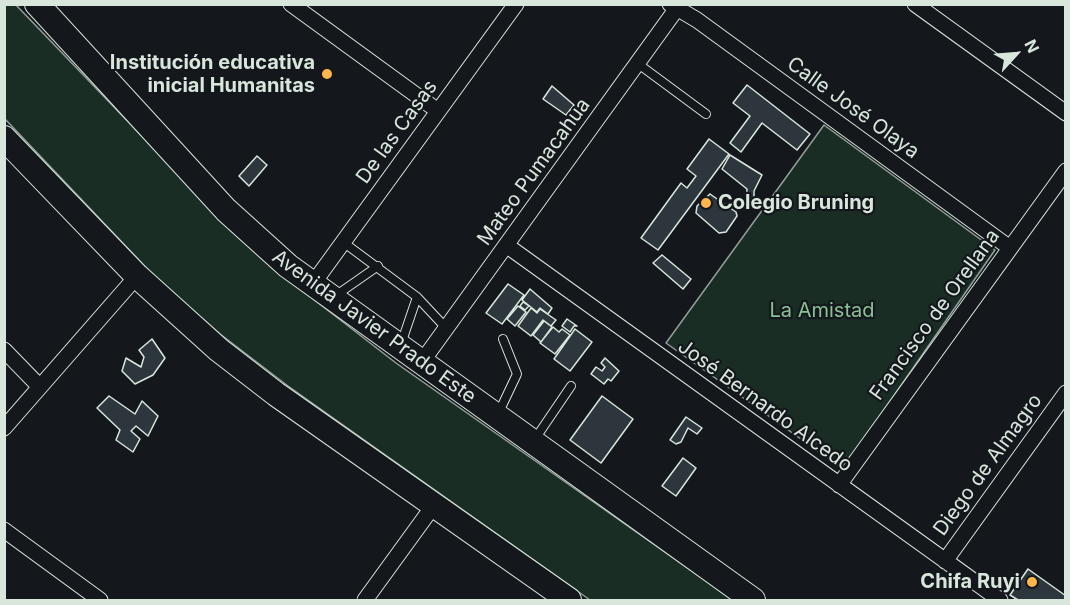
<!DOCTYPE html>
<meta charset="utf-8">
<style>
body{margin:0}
#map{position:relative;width:1070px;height:605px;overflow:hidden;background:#14181c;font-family:Inter,sans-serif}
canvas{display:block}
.frame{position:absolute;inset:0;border:6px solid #d8e6dc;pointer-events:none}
.north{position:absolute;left:986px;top:24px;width:60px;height:60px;-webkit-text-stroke:4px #14181c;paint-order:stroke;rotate:64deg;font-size:16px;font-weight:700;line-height:24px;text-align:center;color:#d8e6dc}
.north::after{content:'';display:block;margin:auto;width:21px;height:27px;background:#d8e6dc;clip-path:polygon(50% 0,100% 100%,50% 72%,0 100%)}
</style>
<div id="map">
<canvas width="1070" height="605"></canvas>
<div class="frame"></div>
<div class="north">N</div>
</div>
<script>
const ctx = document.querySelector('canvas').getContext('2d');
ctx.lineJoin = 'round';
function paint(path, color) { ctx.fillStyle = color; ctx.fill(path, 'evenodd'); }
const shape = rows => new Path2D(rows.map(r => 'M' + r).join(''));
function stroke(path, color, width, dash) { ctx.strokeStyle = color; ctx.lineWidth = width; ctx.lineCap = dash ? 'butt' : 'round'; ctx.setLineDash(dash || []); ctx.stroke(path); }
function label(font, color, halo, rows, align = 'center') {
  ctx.font = font + ' Inter,sans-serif'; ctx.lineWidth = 4.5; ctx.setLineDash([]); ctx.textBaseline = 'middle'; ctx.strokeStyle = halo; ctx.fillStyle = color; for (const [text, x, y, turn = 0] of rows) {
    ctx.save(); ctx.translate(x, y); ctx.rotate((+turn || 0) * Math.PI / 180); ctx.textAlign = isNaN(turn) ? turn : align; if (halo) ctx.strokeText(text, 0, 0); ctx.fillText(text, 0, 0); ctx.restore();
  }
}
const green = shape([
 [5,5,16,5,187,183,277,271,396,363,733,600,590,600,288,386,220,334,156,278,5,119,5,5],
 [824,125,995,250,843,469,666,343,824,125]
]);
const building = shape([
 [747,85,810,134,797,150,762,123,741,152,730,143,750,116,733,103,747,85],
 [552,86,574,105,566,115,543,99,552,86],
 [709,139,729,154,658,250,641,238,681,183,687,188,696,176,687,169,709,139],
 [730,155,762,175,754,191,754,204,746,204,747,189,722,169,730,155],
 [257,156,267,165,249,186,239,176,257,156],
 [710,194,736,212,737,216,726,232,719,233,696,213,697,206,710,194],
 [662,255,691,279,683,289,653,263,662,255],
 [508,284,524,295,502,324,486,313,508,284],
 [530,289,552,308,548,314,540,308,537,312,522,300,530,289],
 [523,302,529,306,525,310,520,306,523,302],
 [518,306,526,312,515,326,507,319,518,306],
 [531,308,537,313,540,309,556,320,551,326,543,320,531,336,518,326,531,308],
 [567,319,577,326,574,326,570,332,562,326,567,319],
 [544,321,552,327,541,342,533,335,544,321],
 [553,327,559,332,562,329,570,335,555,354,540,343,553,327],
 [575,329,592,342,570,371,554,359,575,329],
 [152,339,165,358,153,375,135,384,122,371,126,358,141,367,144,357,139,350,152,339],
 [605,358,619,371,611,381,608,379,604,384,591,374,596,367,602,371,605,367,601,363,605,358],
 [109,396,135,414,142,401,158,416,148,436,136,426,131,431,140,439,133,452,116,440,120,430,97,408,109,396],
 [602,396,633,419,601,463,570,440,602,396],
 [686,417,702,428,697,434,688,428,681,442,676,444,670,440,686,417],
 [683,458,696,468,676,496,662,486,683,458],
 [1028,569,1066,596,1066,600,1018,600,1010,595,1028,569]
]);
const lane = shape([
 [637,63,706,114],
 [343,242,417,297,446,328],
 [335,296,378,266],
 [401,344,417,297],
 [499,412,517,374,503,339],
 [535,439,571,386]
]);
const street = shape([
 [291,4,438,111],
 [670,4,697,20,1010,248],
 [915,4,1066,113],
 [506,245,1000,600],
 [312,285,516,4],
 [4,350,40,387],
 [421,363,680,4],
 [4,428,137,276],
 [839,485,1066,171],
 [4,530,100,600],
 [945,561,1066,393],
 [365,600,434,505]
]);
const primary = shape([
 [37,4,226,210,288,266,753,600],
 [4,138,137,276,219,350,276,394,569,600]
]);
const markers = [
 [327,74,6,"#ffb74d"],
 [706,203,6,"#ffb74d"],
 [1032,582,6,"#ffb74d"]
];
const poiNames = [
 ["Institución educativa",315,63],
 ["inicial Humanitas",315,86],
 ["Colegio Bruning",718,203,"left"],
 ["Chifa Ruyi",1020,582]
];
const streetNames = [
 ["Calle José Olaya",853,108,36],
 ["De las Casas",397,132,-54],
 ["Mateo Pumacahua",534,172,-54],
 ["Francisco de Orellana",935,315,-54],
 ["Avenida Javier Prado Este",374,327,36],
 ["José Bernardo Alcedo",765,406,36],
 ["Diego de Almagro",988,465,-54]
];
const parkNames = [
 ["La Amistad",822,311]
];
paint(green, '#1a2d24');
stroke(green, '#939e99', 1.5);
paint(building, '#2c363c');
stroke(building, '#d8e6dc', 1.5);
stroke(lane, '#d8e6dc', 10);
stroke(street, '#d8e6dc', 17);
stroke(primary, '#d8e6dc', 26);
stroke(lane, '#14181c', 8);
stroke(street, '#14181c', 15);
stroke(primary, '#14181c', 24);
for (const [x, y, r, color] of markers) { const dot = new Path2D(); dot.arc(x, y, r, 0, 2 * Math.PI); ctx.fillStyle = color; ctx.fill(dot); stroke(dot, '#14181c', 2); }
label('bold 20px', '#d8e6dc', '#14181c', poiNames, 'right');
label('20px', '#d8e6dc', '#14181c', streetNames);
label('20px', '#8ac095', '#14181c', parkNames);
</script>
